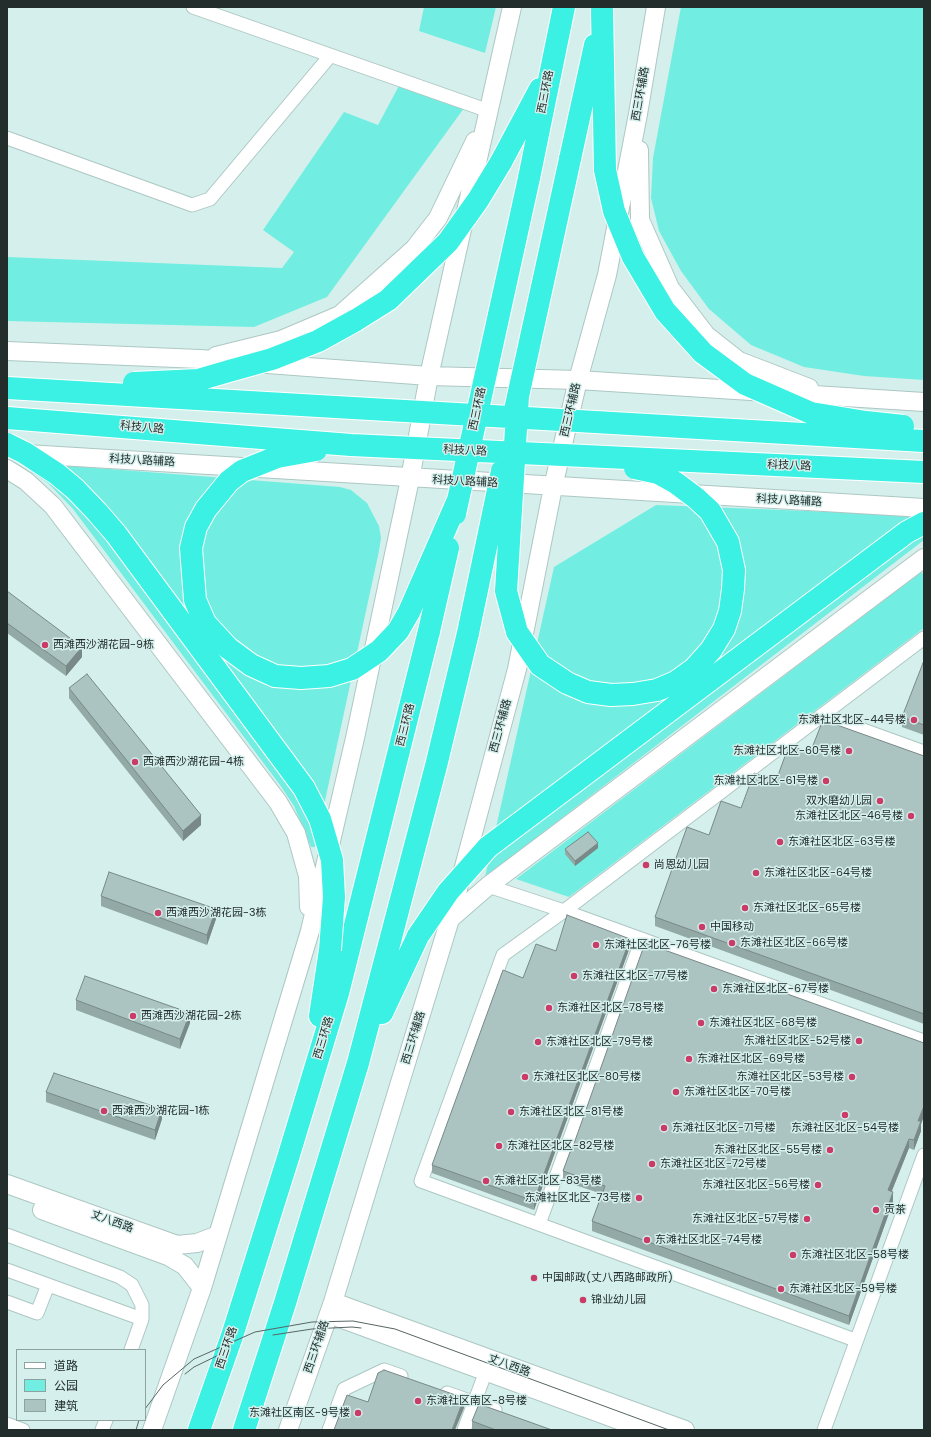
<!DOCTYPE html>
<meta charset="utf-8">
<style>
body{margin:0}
#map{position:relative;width:931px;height:1437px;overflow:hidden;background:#d5f0ec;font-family:Poppins,"Noto Sans SC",sans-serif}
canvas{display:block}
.frame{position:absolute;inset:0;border:8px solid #232d2c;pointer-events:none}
.legend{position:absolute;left:16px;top:1349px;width:130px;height:72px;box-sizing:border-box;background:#d5f0ec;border:1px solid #8ea29f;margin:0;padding:5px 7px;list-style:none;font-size:12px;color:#232d2c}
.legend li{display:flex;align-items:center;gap:8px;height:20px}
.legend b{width:20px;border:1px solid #8ea29f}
</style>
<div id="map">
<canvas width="931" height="1437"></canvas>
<div class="frame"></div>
<ul class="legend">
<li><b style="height:5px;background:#fff"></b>道路</li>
<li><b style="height:11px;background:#71eee1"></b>公园</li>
<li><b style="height:11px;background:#abc4c1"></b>建筑</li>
</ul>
</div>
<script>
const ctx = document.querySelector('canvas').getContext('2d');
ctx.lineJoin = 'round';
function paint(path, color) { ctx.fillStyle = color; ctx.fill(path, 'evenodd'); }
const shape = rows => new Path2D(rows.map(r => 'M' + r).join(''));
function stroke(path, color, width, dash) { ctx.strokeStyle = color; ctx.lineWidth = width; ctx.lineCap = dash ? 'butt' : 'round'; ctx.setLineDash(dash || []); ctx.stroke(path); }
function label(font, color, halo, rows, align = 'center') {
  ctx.font = font + ' Poppins,"Noto Sans SC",sans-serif'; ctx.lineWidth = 3; ctx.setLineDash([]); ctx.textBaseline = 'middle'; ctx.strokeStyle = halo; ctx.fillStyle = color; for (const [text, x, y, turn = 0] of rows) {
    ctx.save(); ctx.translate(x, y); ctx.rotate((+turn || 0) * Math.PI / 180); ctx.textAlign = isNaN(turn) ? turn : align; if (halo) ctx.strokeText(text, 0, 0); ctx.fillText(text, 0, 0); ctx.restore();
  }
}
const green = shape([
 [424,7,496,7,485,53,419,31],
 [681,7,924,7,924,380,864,376,804,367,751,345,709,309,681,271,659,231,651,198,653,158],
 [401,82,467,104,327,297,254,327,7,321,7,257,282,268,294,252,263,230,344,112,378,125],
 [32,463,340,487,351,490,367,503,379,526,381,538,379,551,315,847,311,847,294,806,280,785,73,509,49,484,25,467],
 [656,505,910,515,924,517,924,540,485,877,554,567],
 [921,572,924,574,924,628,569,897,516,879]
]);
const street = shape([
 [193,7,489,111],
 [7,138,192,205,210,199,330,56],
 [822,715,924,752],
 [488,886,564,911,924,1041],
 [539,1224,642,939],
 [7,1235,120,1277,132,1285,142,1305,142,1319,131,1350],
 [7,1270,142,1319],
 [7,1302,37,1313,48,1285],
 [855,1340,421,1181,503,955,564,911,924,638],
 [447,1393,495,1410],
 [7,1424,23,1430],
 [102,1430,106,1420],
 [329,1430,344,1389,384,1370,401,1376],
 [464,1430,486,1371],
 [824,1430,924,1155]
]);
const secondary = shape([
 [639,150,640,220,670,288,706,335,739,361,809,388],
 [7,351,200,359,429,376,578,380,924,402],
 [216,356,281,340,340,315,414,249,438,218,475,141],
 [26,454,924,508],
 [7,469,26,481,53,506,278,802,296,833,308,876,309,907],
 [450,919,488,886,924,558],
 [7,1184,177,1245,197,1243,218,1235],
 [42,1210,168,1256,185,1266,202,1288],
 [333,1302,685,1430],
 [329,1314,646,1430],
 [152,1430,202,1288,310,931,355,738,410,479,429,376,512,7],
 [288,1430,333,1302,450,919,517,669,553,487,578,380,607,275,638,114,656,7]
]);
const highway = shape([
 [602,9,605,170],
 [570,159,595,45],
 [501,162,540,89],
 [529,178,564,7],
 [382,1013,418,936],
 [320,1016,330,950],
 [199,1430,232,1336,288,1158,338,993,429,631],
 [244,1430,285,1303,358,1063,436,766,468,633]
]);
const tram = shape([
 [273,1335,312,1329,352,1327,361,1328],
 [185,1374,194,1367,229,1350],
 [145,1409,163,1385,194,1359,255,1332,312,1322,353,1321,395,1329,669,1430],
 [136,1430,139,1420]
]);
const highwayBridge = shape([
 [605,170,614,211,633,257,665,311,703,353,745,384,811,413,866,422,903,426],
 [134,383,198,380,229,371,272,359,318,341,356,320,388,300,448,242,478,200,501,162],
 [7,388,924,441],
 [518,396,506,591,517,632,540,665,567,683,588,692,611,695,633,694,657,690,676,682,694,669,711,650,724,629,730,611,733,589,734,570,728,542,710,511,696,498,676,483,658,473,635,468],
 [515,410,570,159],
 [7,418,351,445,924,472],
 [7,444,25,453,57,474,75,489,97,512,116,534,304,788,320,819,332,860,334,897,330,950],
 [316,450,277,457,242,471,229,481,206,509,196,527,191,548,195,600,205,623,228,648,251,665,275,676,301,678,329,676,352,669,379,651,398,631,409,612,458,500],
 [455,514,529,178],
 [429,631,448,548],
 [468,633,502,471],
 [418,936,448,892,488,847,907,532,924,523]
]);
const wall = shape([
 [7,591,82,657,66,676,7,633],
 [924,663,924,735,902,727,902,717],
 [69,688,201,825,183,841,69,698],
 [810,753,924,756,924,1024,655,926,655,917,709,835,741,808],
 [598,848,575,866,565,854,565,849],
 [101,896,216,919,207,945,101,906],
 [630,947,534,1210,432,1173,432,1165,523,978,556,951],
 [76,1000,190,1023,180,1049,76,1010],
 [924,1043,924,1116,921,1124,921,1131,914,1150,909,1148,892,1191,893,1202,849,1325,592,1231,592,1221,602,1194,563,1181,563,1171,571,1152],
 [46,1092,162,1119,155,1140,46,1102],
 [472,1421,552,1430,472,1430]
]);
const shadedWall = shape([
 [82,647,82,657,66,676,66,666],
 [201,815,201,825,183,841,183,831],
 [598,843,598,848,575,866,575,861],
 [216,909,216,919,207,945,207,935],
 [630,939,630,947,534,1210,534,1201],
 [190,1013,190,1023,180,1049,180,1039],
 [924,1106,924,1116,921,1124,921,1131,914,1150,914,1140,918,1121],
 [162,1109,162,1119,155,1140,155,1130],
 [909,1139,909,1148,888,1200,888,1190],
 [893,1192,893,1202,849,1325,849,1316],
 [464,1398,464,1408,455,1430,452,1430]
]);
const building = shape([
 [7,591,82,647,66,666,7,623,7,591],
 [923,663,924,663,924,725,902,717,923,663],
 [87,674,201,815,183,831,69,688,87,674],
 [823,720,924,756,924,1014,655,917,687,827,709,835,721,801,741,808,754,773,776,781,789,745,810,753,823,720],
 [588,832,598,843,575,861,565,849,588,832],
 [109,872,216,909,207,935,101,896,109,872],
 [567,915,630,939,534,1201,432,1165,503,970,523,978,536,944,556,951,567,915],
 [645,943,924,1043,924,1106,918,1121,921,1121,914,1140,909,1139,888,1190,893,1192,849,1316,592,1221,605,1186,563,1171,570,1152,571,1152,645,943],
 [85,976,190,1013,180,1039,76,1000,85,976],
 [54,1073,162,1109,155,1130,46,1092,54,1073],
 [384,1370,464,1398,452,1430,334,1430,347,1395,368,1402,378,1373,384,1370],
 [479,1404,552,1430,496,1430,472,1421,479,1404]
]);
const markers = [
 [45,645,4,"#ca3c67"],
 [914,720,4,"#ca3c67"],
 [849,751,4,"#ca3c67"],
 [135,762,4,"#ca3c67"],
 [826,781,4,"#ca3c67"],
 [880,801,4,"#ca3c67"],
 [911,816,4,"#ca3c67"],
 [780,842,4,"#ca3c67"],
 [646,865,4,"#ca3c67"],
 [756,873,4,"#ca3c67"],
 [745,908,4,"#ca3c67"],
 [158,913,4,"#ca3c67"],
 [702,927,4,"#ca3c67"],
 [732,943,4,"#ca3c67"],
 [596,945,4,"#ca3c67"],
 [574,976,4,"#ca3c67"],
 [714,989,4,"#ca3c67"],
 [549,1008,4,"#ca3c67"],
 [133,1016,4,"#ca3c67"],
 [701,1023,4,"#ca3c67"],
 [859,1041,4,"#ca3c67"],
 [538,1042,4,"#ca3c67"],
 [689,1059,4,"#ca3c67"],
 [525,1077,4,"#ca3c67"],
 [852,1077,4,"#ca3c67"],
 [676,1092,4,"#ca3c67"],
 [104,1111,4,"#ca3c67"],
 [511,1112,4,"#ca3c67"],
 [845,1115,4,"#ca3c67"],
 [664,1128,4,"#ca3c67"],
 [499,1146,4,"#ca3c67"],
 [830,1150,4,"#ca3c67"],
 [652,1164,4,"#ca3c67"],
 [486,1181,4,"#ca3c67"],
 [818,1185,4,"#ca3c67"],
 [639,1198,4,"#ca3c67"],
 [876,1210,4,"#ca3c67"],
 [807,1219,4,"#ca3c67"],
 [647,1240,4,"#ca3c67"],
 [793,1255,4,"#ca3c67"],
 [534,1278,4,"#ca3c67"],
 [781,1289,4,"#ca3c67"],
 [583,1300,4,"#ca3c67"],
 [418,1401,4,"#ca3c67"],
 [358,1413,4,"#ca3c67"]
];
const streetNames = [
 ["西三环路",546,92,-79],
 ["西三环辅路",641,94,-80],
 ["西三环路",478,409,-78],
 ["西三环辅路",571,410,-77],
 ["科技八路",142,428,5],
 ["科技八路",465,451,3],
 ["科技八路辅路",142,461,3],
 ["科技八路",789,466,2],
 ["科技八路辅路",465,482,3],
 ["科技八路辅路",789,501,3],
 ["西三环路",406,725,-76],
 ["西三环辅路",501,726,-75],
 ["西三环路",324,1038,-73],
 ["西三环辅路",414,1038,-73],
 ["丈八西路",112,1222,20],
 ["西三环辅路",317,1347,-71],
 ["西三环路",227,1348,-71],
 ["丈八西路",509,1366,20]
];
const poiNames = [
 ["西滩西沙湖花园-9栋",53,645],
 ["东滩社区北区-44号楼",906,720,"right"],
 ["东滩社区北区-60号楼",841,751,"right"],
 ["西滩西沙湖花园-4栋",143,762],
 ["东滩社区北区-61号楼",818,781,"right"],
 ["双水磨幼儿园",872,801,"right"],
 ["东滩社区北区-46号楼",903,816,"right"],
 ["东滩社区北区-63号楼",788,842],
 ["尚恩幼儿园",654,865],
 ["东滩社区北区-64号楼",764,873],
 ["东滩社区北区-65号楼",753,908],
 ["西滩西沙湖花园-3栋",166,913],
 ["中国移动",710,927],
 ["东滩社区北区-66号楼",740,943],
 ["东滩社区北区-76号楼",604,945],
 ["东滩社区北区-77号楼",582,976],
 ["东滩社区北区-67号楼",722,989],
 ["东滩社区北区-78号楼",557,1008],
 ["西滩西沙湖花园-2栋",141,1016],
 ["东滩社区北区-68号楼",709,1023],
 ["东滩社区北区-52号楼",851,1041,"right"],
 ["东滩社区北区-79号楼",546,1042],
 ["东滩社区北区-69号楼",697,1059],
 ["东滩社区北区-80号楼",533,1077],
 ["东滩社区北区-53号楼",844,1077,"right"],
 ["东滩社区北区-70号楼",684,1092],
 ["西滩西沙湖花园-1栋",112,1111],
 ["东滩社区北区-81号楼",519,1112],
 ["东滩社区北区-71号楼",672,1128],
 ["东滩社区北区-54号楼",845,1128,"center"],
 ["东滩社区北区-82号楼",507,1146],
 ["东滩社区北区-55号楼",822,1150,"right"],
 ["东滩社区北区-72号楼",660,1164],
 ["东滩社区北区-83号楼",494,1181],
 ["东滩社区北区-56号楼",810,1185,"right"],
 ["东滩社区北区-73号楼",631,1198,"right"],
 ["贡茶",884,1210],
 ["东滩社区北区-57号楼",799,1219,"right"],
 ["东滩社区北区-74号楼",655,1240],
 ["东滩社区北区-58号楼",801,1255],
 ["中国邮政(丈八西路邮政所)",542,1278],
 ["东滩社区北区-59号楼",789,1289],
 ["锦业幼儿园",591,1300],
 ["东滩社区南区-8号楼",426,1401],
 ["东滩社区南区-9号楼",350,1413,"right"]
];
paint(green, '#71eee1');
stroke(street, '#adc7c3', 15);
stroke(secondary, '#adc7c3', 20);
stroke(highway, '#fff', 24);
stroke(street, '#fff', 13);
stroke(secondary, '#fff', 18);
stroke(highway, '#3af1e3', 22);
stroke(tram, '#576664', 1);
stroke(highwayBridge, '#fff', 24, []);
stroke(highwayBridge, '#3af1e3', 22);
paint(wall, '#93a9a6');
paint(shadedWall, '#788987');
paint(building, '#abc4c1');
stroke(building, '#788987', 1);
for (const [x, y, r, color] of markers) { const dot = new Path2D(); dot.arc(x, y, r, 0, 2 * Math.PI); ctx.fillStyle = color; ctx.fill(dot); stroke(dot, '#d5f0ec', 1.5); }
label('11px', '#232d2c', '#d5f0ec', streetNames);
label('11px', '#232d2c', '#d5f0ec', poiNames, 'left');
</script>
